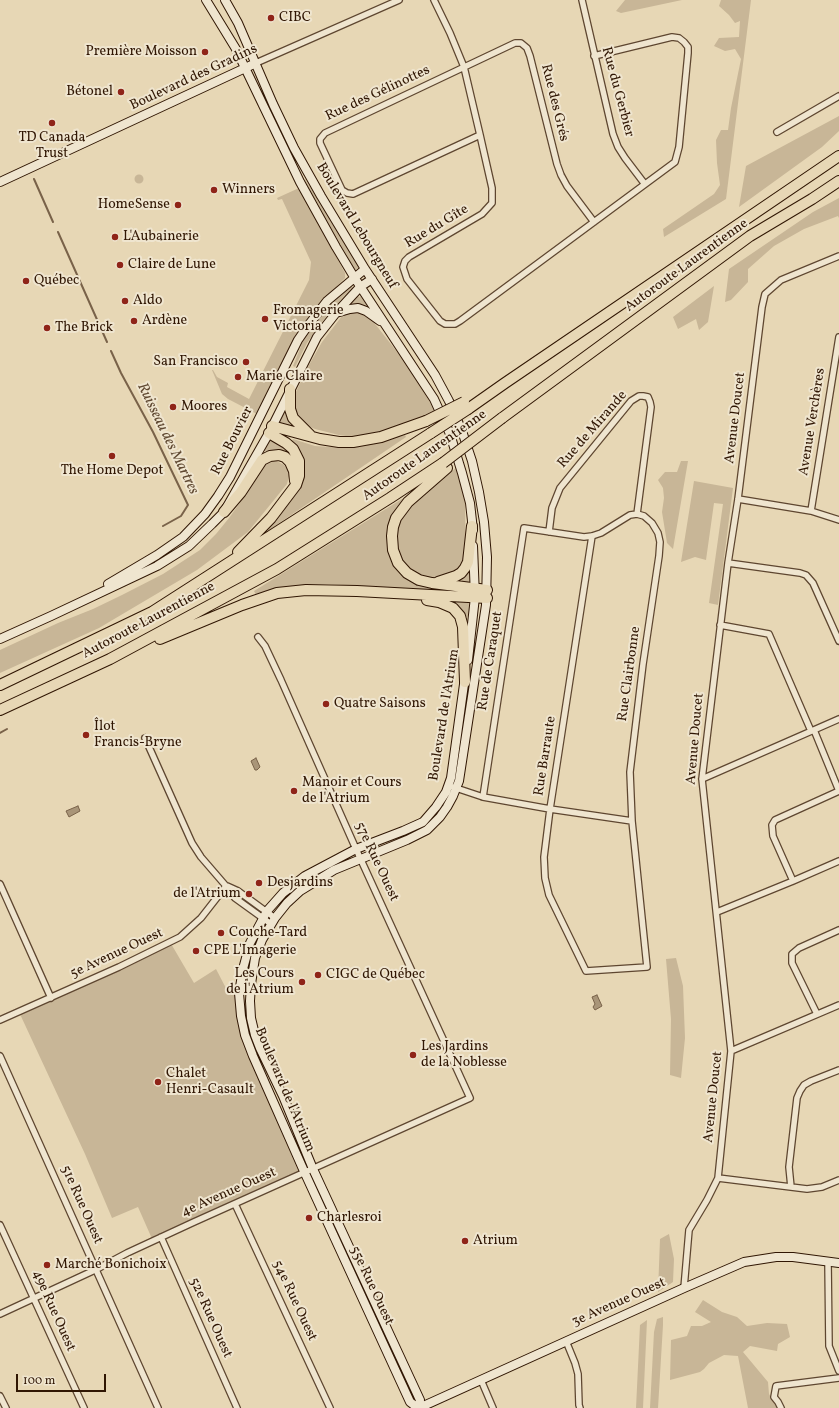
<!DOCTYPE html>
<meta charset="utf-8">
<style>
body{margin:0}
#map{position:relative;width:839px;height:1408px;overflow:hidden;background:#e7d7b5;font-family:Vollkorn,serif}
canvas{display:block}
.scale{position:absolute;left:16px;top:1374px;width:90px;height:18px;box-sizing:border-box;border:2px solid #301603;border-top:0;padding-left:5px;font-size:12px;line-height:14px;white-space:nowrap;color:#301603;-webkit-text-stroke:3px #efe5cf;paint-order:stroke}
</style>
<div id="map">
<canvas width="839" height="1408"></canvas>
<div class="scale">100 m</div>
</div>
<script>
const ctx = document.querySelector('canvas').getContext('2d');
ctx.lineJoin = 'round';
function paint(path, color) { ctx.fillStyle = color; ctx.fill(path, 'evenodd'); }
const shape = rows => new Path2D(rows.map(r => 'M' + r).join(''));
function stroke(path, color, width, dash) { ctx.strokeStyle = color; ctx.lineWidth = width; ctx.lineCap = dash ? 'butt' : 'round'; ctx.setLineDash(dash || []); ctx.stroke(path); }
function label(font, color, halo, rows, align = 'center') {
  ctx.font = font + ' Vollkorn,serif'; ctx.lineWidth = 4; ctx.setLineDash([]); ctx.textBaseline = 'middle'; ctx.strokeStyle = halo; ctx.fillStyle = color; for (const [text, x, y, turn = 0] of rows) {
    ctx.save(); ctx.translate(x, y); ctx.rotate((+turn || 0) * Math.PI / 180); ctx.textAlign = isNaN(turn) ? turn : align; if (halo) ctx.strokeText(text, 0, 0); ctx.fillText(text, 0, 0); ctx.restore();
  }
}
const green = shape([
 [625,0,682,0,621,13,616,11],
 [721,0,751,0,726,199,664,237,663,229,714,194,720,185,717,163,716,140,721,130,728,130,731,108,741,59,735,49,725,51,714,46,719,38,739,37,740,21,735,23,729,15,719,6],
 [839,116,839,131,822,147,739,207,746,166],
 '134.5 179a4.5 4.5 0 1 1 9 0a4.5 4.5 0 1 1-9 0Z',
 [305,179,359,267,355,270,304,180],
 [299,188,345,273,345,278,310,315,300,330,257,414,228,399,222,394,212,370,213,370,217,377,228,383,227,387,249,399,309,280,311,262,282,199,278,200,277,198],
 [839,198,839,218,838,216,804,229,774,246,748,269,748,282,731,300,725,302,729,269,813,212],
 [351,285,353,288,343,297,321,323,307,343,295,367,293,366,305,336,328,306],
 [714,286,708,322,699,330,696,319,678,329,673,317],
 [357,295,359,297,362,295,368,304,366,306,352,305,351,302],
 [356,311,362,313,372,320,405,362,436,412,391,431,353,437,339,435,315,429,304,424,295,414,293,398,309,365,322,342,342,316,350,312],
 [286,409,294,426,294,427,278,423,284,410],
 [405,435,406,437,269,530,267,529,287,506,297,493,302,483,305,470,303,460,298,447,292,441,293,439,315,446,345,448,363,446],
 [269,438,284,445,291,455,288,455,277,451,265,451,264,449],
 [270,460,275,460,284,465,288,470,289,476,287,484,248,532,197,570,99,628,0,673,0,650,58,623,93,609,122,595,163,574,200,550,216,534,229,518,244,497,259,469,265,463],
 [681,461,688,461,673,549,667,543,662,512,664,498,663,488,658,480,665,472,677,472],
 [457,467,465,503,466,559,458,571,444,578,424,577,416,574,407,568,401,561,398,553,395,531,397,523,408,507],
 [694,481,733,488,718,605,709,603,723,504,714,503,706,560,695,557,681,562],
 [405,497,407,500,395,515,394,561,438,588,437,591,328,584,313,584,285,587,256,595,254,591],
 [467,571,470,572,471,584,456,584,455,580],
 [468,600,468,603,470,603,469,615,467,617,465,616,457,603,459,601],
 [170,942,194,983,216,969,229,994,239,993,241,1016,305,1172,153,1241,138,1207,112,1218,85,1154,19,1012],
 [676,958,683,986,685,1038,681,1078,670,1075,671,1019,666,959],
 [669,1234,674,1259,673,1282,658,1292,660,1239],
 [703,1300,722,1312,737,1317,747,1326,767,1323,787,1324,790,1337,778,1344,777,1351,750,1346,743,1352,768,1382,769,1394,777,1408,748,1408,738,1356,724,1355,709,1363,704,1369,700,1372,670,1380,671,1340,687,1336,691,1326,702,1326,711,1322,695,1312],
 [663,1317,663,1325,658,1408,650,1408,654,1332,657,1319],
 [647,1320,643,1408,636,1408,640,1325]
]);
const water = shape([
 [256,758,260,767,257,770,255,770,251,761,256,758],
 [78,806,80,811,69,817,66,811,78,806],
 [597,995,602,1006,595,1010,593,1007,595,1004,592,997,597,995]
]);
const stream = shape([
 [34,179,53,222],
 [58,232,107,342],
 [111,351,121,373,153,432,188,505,181,516,163,526],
 [0,733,7,729]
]);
const street = shape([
 [434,0,450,33,464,67,480,135,492,188,492,203,482,214,409,257,405,261,403,267,407,279,440,321,445,324,455,324,460,321,675,162,679,147,688,53,688,47,684,42,679,38,672,37,594,56],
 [582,0,613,134,618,147,625,158,644,183],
 [256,63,399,0],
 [777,132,839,96],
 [480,135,353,194,347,193,342,190,320,143,320,139,325,133,515,43,521,43,527,48,530,56,557,164,561,175,567,186,594,222],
 [738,499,811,511,839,520],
 [811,511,839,337],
 [549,532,552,508,560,488,631,401,639,396,643,396,648,397,650,402,651,407,637,514],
 [728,563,800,573,806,575,813,583,839,641],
 [720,625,769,634,811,731],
 [145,738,192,843,201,857,226,886,235,898,271,924],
 [702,779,839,719],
 [453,787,483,797,550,809,632,821],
 [483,797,524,528,584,537,592,536,601,533,630,515,637,514,644,516,652,523,658,533,660,542,659,556,643,664,630,772,632,821,647,967,586,971,549,895,545,878,544,857,550,809,592,536],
 [793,881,773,836,772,825,775,820,839,791,814,730],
 [0,884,51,998],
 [227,886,238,891,275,918],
 [717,912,793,881,839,861],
 [817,1014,792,963,792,954,799,948,839,930],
 [0,1020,119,967,180,937,201,918,226,886],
 [731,1051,839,1005],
 [0,1056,158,1408],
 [718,1178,807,1189,822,1187,839,1180],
 [791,1187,789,1167,797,1098,800,1091,804,1085,811,1081,839,1070],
 [235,1204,330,1408],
 [0,1225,84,1408],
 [161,1237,237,1408],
 [828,1262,829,1346,839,1371],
 [684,1288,689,1230,707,1200,718,1178,731,1051,702,779,728,563,738,499,762,307,765,294,781,280,839,256],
 [0,1314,97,1269,127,1253,194,1222,470,1098,356,849,281,680,265,646,258,637],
 [566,1341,575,1363,578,1374,579,1405,580,1408],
 [481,1380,493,1408],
 [0,1396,6,1408],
 [781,1408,778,1402,774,1397,776,1386,839,1378]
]);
const secondary = shape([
 [206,0,236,49,300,182,336,247,354,277,434,399,450,434,462,473,470,503,473,530],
 [225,0,238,23,273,104,294,148,321,196,365,269,435,375,449,401,462,431,472,461,479,492,484,522,487,557,486,605,459,781,453,796,447,807,440,817,427,830,407,840,334,870,300,891,287,903,275,918,262,940,255,958,251,984,250,1001,251,1018,255,1035,260,1048,283,1096,313,1169,420,1400,419,1408],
 [0,182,256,63],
 [336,313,350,309,358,308,366,311,380,321],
 [108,584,157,555,183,537,205,514,218,496,230,477,298,340,307,327,327,301,365,269],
 [0,639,51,616,157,566,189,546,212,524,224,512,269,433,317,337,336,313,360,287,372,279],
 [468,660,475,597,473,546],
 [418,1408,410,1402,303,1169,253,1056,245,1035,241,1016,239,993,243,969,250,943,267,911,283,893,305,876,356,849,403,831,423,822,436,807,446,792,451,778,465,677],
 [419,1408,684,1288,744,1262,776,1257,793,1257,839,1263]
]);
const highway = shape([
 [290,389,290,409,293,418,310,435],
 [468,409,505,383,839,156],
 [502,418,750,236,812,199,839,181],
 [272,426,320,439,339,442,353,442,381,437,426,421],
 [447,468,408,502,396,518,393,527,392,536,393,550,398,563,407,573,419,580,432,583,487,590],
 [224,512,241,492,262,460,270,456,279,455,285,457,290,462,294,471,295,481],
 [238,552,271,518,296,485,299,476,299,461,293,449,286,443,269,433],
 [438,582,456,576,461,573,465,568,468,562,472,526],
 [427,600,439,602,453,608,460,616,463,627,465,682],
 [160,639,242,605,277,593,306,590,357,591,487,598],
 [0,685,152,612,431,433],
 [0,710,110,659,277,569,390,498,443,463]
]);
const highwayBridge = shape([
 [426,421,464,402],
 [431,433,468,409],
 [443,463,502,418]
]);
const markers = [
 [271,18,4,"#8f2418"],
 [205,52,4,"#8f2418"],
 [121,92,4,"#8f2418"],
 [52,123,4,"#8f2418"],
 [214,190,4,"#8f2418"],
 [178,205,4,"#8f2418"],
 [115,237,4,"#8f2418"],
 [120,265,4,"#8f2418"],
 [26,281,4,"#8f2418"],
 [125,301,4,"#8f2418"],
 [265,319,4,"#8f2418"],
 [134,321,4,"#8f2418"],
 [47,328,4,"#8f2418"],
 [246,362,4,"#8f2418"],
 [238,377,4,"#8f2418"],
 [173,407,4,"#8f2418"],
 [112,456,4,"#8f2418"],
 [326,704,4,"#8f2418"],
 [86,735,4,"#8f2418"],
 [294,791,4,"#8f2418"],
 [259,883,4,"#8f2418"],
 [249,894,4,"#8f2418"],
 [221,933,4,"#8f2418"],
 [196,951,4,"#8f2418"],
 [318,975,4,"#8f2418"],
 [302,982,4,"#8f2418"],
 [413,1055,4,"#8f2418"],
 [158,1082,4,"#8f2418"],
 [309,1218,4,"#8f2418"],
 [465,1241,4,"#8f2418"],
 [47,1265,4,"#8f2418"]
];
const poiNames = [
 ["CIBC",279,18],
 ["Première Moisson",197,52,"right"],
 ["Bétonel",113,92,"right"],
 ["TD Canada",52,138,"center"],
 ["Trust",52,154,"center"],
 ["Winners",222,190],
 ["HomeSense",170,205,"right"],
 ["L'Aubainerie",123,237],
 ["Claire de Lune",128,265],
 ["Québec",34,281],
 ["Aldo",133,301],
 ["Fromagerie",273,311],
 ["Victoria",273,327],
 ["Ardène",142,321],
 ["The Brick",55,328],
 ["San Francisco",238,362,"right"],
 ["Marie Claire",246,377],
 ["Moores",181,407],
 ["The Home Depot",112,471,"center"],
 ["Quatre Saisons",334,704],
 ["Îlot",94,727],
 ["Francis-Bryne",94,743],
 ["Manoir et Cours",302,783],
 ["de l'Atrium",302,799],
 ["Desjardins",267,883],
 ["de l'Atrium",241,894,"right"],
 ["Couche-Tard",229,933],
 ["CPE L'Imagerie",204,951],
 ["Les Cours",294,974,"right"],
 ["de l'Atrium",294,990,"right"],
 ["CIGC de Québec",326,975],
 ["Les Jardins",421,1047],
 ["de la Noblesse",421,1063],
 ["Chalet",166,1074],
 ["Henri-Casault",166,1090],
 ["Charlesroi",317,1218],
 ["Atrium",473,1241],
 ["Marché Bonichoix",55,1265]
];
const streetNames = [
 ["Boulevard des Gradins",194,78,-25],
 ["Rue du Gerbier",617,92,75],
 ["Rue des Gélinottes",378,94,-25],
 ["Rue des Grés",554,103,76],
 ["Boulevard Lebourgneuf",356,226,59],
 ["Rue du Gîte",437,227,-31],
 ["Autoroute Laurentienne",687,266,-36],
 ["Avenue Doucet",736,418,-83],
 ["Avenue Verchères",813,422,-81],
 ["Rue de Mirande",593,430,-49],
 ["Rue Bouvier",233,441,-63],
 ["Autoroute Laurentienne",425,456,-35],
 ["Autoroute Laurentienne",149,621,-28],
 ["Rue de Caraquet",491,661,-81],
 ["Rue Clairbonne",630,674,-82],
 ["Boulevard de l'Atrium",445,715,-81],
 ["Avenue Doucet",696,739,-85],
 ["Rue Barraute",546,756,-81],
 ["57e Rue Ouest",376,862,65],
 ["5e Avenue Ouest",117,954,-25],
 ["Boulevard de l'Atrium",284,1090,67],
 ["Avenue Doucet",714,1097,-84],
 ["4e Avenue Ouest",229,1193,-24],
 ["51e Rue Ouest",81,1205,66],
 ["55e Rue Ouest",371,1286,65],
 ["54e Rue Ouest",294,1301,65],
 ["3e Avenue Ouest",619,1303,-24],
 ["49e Rue Ouest",53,1311,66],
 ["52e Rue Ouest",210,1318,66]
];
const waterNames = [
 ["Ruisseau des Martres",167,439,64]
];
paint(green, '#c8b697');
paint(water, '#a99578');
stroke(water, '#796249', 1);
stroke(stream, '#796249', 2);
stroke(street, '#5e4630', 8);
stroke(secondary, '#301603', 10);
stroke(highway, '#301603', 12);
stroke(street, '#efe5cf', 5.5);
stroke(secondary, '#efe5cf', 8);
stroke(highway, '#e7d7b5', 10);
stroke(highwayBridge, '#301603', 12, []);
stroke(highwayBridge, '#e7d7b5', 10);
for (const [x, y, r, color] of markers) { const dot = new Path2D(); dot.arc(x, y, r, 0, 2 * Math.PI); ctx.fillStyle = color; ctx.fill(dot); stroke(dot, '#efe5cf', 1.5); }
label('14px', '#301603', '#efe5cf', poiNames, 'left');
label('14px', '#301603', '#efe5cf', streetNames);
label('italic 15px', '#604932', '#efe5cf', waterNames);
</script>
